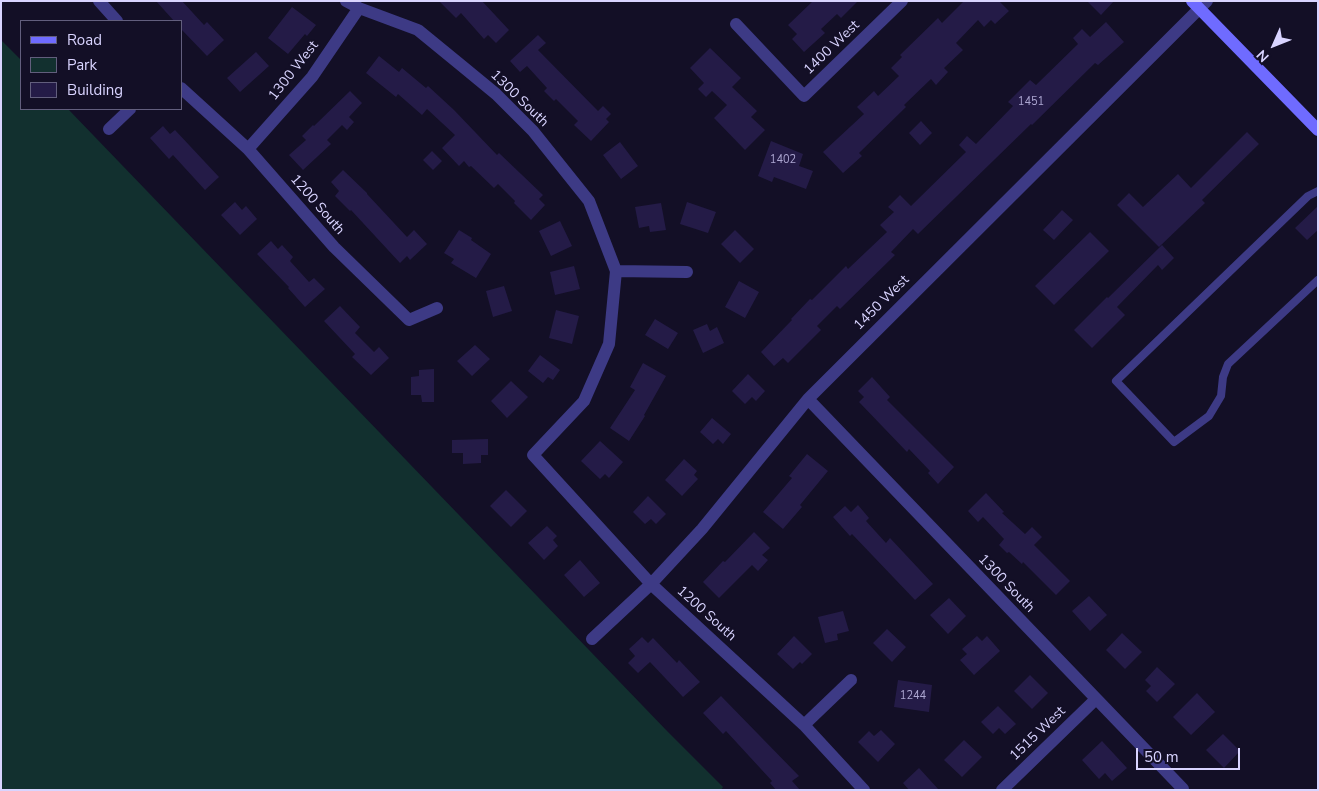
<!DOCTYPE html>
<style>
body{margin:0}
#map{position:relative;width:1319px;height:791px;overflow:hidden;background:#130f26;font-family:"Nunito Sans",sans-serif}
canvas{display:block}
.frame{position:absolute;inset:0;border:2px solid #d9d4ff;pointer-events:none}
.legend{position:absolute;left:20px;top:20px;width:162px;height:90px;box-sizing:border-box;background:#130f26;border:1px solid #625e7d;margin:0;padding:6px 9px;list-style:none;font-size:15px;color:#d9d4ff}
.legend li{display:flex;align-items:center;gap:10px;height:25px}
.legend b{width:25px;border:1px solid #625e7d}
.north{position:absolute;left:1249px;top:20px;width:50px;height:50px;-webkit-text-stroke:4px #130f26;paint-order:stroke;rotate:226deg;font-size:14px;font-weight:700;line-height:20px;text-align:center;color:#d9d4ff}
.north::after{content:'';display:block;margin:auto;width:18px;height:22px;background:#d9d4ff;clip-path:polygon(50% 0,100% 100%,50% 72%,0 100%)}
.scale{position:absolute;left:1136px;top:748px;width:104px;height:22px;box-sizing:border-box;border:2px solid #d9d4ff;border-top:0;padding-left:6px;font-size:15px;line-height:18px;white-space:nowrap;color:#d9d4ff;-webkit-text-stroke:4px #130f26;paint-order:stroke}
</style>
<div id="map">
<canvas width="1319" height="791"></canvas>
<div class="frame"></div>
<ul class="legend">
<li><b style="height:6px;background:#6f6bff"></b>Road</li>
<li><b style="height:14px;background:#12302f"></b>Park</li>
<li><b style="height:14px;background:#241b47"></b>Building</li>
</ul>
<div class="north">N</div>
<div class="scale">50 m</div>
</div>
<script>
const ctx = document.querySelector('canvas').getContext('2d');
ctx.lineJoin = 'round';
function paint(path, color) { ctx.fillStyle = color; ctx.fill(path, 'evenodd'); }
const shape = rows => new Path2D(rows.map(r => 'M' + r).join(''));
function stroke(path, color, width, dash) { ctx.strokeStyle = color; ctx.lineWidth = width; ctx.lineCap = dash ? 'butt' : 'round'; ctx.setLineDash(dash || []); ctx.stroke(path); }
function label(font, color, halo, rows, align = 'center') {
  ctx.font = font + ' "Nunito Sans",sans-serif'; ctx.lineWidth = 4; ctx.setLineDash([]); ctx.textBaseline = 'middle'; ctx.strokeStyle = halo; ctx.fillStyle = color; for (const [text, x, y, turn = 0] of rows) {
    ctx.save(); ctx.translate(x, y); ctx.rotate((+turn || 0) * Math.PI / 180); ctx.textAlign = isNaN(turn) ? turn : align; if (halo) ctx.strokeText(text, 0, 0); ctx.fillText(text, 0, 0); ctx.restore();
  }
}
const green = shape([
 [1,40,21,60,21,109,68,109,668,732,723,787,721,790,1,790]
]);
const building = shape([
 [156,1,182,1,204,25,207,22,224,40,207,56,181,29,181,21,174,21],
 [439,1,482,1,509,30,496,43,488,35,484,39,461,13,456,18],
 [813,1,858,1,841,18,837,14,821,29,825,33,804,52,792,39,797,34,788,25],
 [964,1,999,1,1009,11,995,24,991,20,984,27,978,20,956,43,963,50,944,68,948,72,936,85,931,79,904,105,906,107,859,153,862,156,843,173,823,152,864,114,857,107,874,91,878,96,899,76,891,68,902,57,900,55,938,18,942,23],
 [1087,1,1114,1,1101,15],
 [292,7,316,25,307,36,305,34,288,54,268,38],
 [1106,22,1124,42,1098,65,1095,63,1032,125,1031,124,918,234,913,229,891,252,895,255,840,309,837,306,817,326,821,330,788,363,783,358,774,366,761,352,792,320,791,319,810,299,812,300,846,266,848,269,887,232,880,225,894,212,888,207,900,195,911,206,966,152,959,145,967,136,976,144,1013,106,1008,102,1030,80,1036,85,1078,44,1073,38,1082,29,1090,37],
 [538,35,546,43,538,50,598,111,603,106,611,114,606,119,609,122,591,141,574,125,578,121,556,99,554,101,544,91,547,88,527,66,520,72,510,61],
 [710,48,741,78,732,87,757,111,751,117,765,130,745,150,714,118,727,105,712,91,706,97,698,89,704,83,690,68],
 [256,52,269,66,240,92,227,78],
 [379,56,399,72,402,68,426,88,428,86,454,110,497,155,499,153,543,195,539,199,545,205,531,220,514,203,515,201,498,184,494,188,471,166,469,167,464,161,459,166,442,148,455,135,427,109,422,115,398,94,396,97,366,73],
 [350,91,362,103,349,117,354,122,347,130,342,125,327,140,331,144,303,170,289,155,306,140,302,136,313,125,314,126],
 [921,121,932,133,920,145,909,133],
 [163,126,170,134,175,130,219,177,205,190,173,155,169,159,150,138],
 [1247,132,1259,144,1202,200,1205,203,1159,247,1117,205,1129,193,1143,207,1178,174,1191,188],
 [771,141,803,154,799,166,813,171,806,189,774,177,772,182,758,176],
 [620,142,638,166,621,179,603,155],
 [432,151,442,161,433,170,423,160],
 [343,170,367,193,367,194,407,237,414,230,427,244,410,260,407,256,400,263,351,210,350,211,335,196,339,191,331,182],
 [235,202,242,210,246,206,257,219,240,235,221,215],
 [687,202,716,212,708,233,680,224],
 [661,203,666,230,650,232,649,226,639,228,635,207],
 [1318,206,1318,230,1307,240,1295,228],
 [1062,210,1073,220,1054,240,1043,230],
 [560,221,572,246,551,256,539,231],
 [459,230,472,238,471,240,491,254,476,278,451,263,454,259,444,253],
 [735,230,754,249,740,263,721,244],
 [1090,232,1109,251,1054,305,1035,286],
 [271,241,278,249,282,245,293,257,290,261,309,282,314,278,325,289,305,307,288,288,289,287,257,254],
 [1162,245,1174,258,1162,270,1158,265,1117,307,1125,315,1092,348,1074,330,1107,297,1108,298],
 [574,266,580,289,555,295,550,272],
 [739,281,759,292,745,318,725,307],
 [504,286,512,311,493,317,486,291],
 [340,306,360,327,355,333,374,352,379,347,389,358,371,375,352,357,355,354,324,321],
 [556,310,579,316,572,344,549,338],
 [655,319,678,333,668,349,645,335],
 [707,324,710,331,717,327,724,343,703,353,693,330],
 [475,345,490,359,472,376,457,361],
 [540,355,560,370,553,380,548,377,543,383,528,371],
 [643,363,666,376,644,415,645,416,629,441,610,428,635,390,630,387],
 [434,369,434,402,422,402,421,395,411,395,411,377,419,376,419,370],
 [748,374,765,391,756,401,752,397,745,404,732,391],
 [872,377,890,397,887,400,954,467,938,484,928,473,930,471,909,449,907,452,859,402,864,397,858,391],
 [511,381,528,397,507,418,491,401],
 [712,418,731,434,723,444,718,439,713,444,700,432],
 [488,439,488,455,481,455,481,463,463,464,463,453,452,453,452,440],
 [600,441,623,462,609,478,605,474,600,479,581,461],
 [807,454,828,471,800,505,802,507,783,529,763,512,792,478,789,476],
 [684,459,697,471,694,475,698,479,682,496,665,480],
 [506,490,527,511,511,527,490,506],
 [986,493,1004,512,1002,513,1025,534,1032,527,1042,537,1034,545,1070,581,1056,595,1023,562,1022,564,1009,552,1007,553,999,545,1004,539,983,517,978,522,968,511],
 [648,496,666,514,656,524,651,519,645,524,633,512],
 [858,505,869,518,866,521,886,543,890,538,933,584,915,600,852,534,850,536,833,517,845,506,851,512],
 [547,526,557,536,553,540,558,546,544,560,528,543],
 [754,532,770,548,762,555,768,560,758,571,752,565,719,598,703,582,723,561,725,562],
 [580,560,600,583,584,597,564,575],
 [1089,596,1107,615,1090,631,1072,611],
 [949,598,966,616,948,634,930,615],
 [843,611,849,631,837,634,838,640,825,643,818,617],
 [887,629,906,647,892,662,873,643],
 [1122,633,1142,652,1125,669,1106,650],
 [794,636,812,654,802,664,800,662,793,669,777,654],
 [977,636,982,641,987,636,1000,651,974,675,960,660,967,654,962,649],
 [642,637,648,643,653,638,677,663,679,660,700,682,683,697,650,662,638,673,628,663,635,656,629,649],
 [1157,667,1175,684,1157,702,1146,691,1151,686,1145,680],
 [1030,675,1048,693,1032,709,1014,691],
 [898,680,932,685,929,712,894,707],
 [1197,693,1215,712,1191,735,1173,717],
 [721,696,799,776,792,781,800,790,776,790,770,783,772,781,726,731,723,734,703,713],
 [998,706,1016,724,1005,734,999,728,993,734,981,722],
 [881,730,895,744,878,762,858,742,869,731,874,736],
 [1223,734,1240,751,1224,768,1206,750],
 [964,740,982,757,962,777,944,760],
 [1102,741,1127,768,1112,781,1105,773,1099,779,1082,760],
 [919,768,939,790,909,790,903,783]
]);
const lane = shape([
 [1318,191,1308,196,1116,381,1174,442,1209,416,1221,396,1223,377,1228,364,1318,280]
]);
const street = shape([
 [99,1,117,21],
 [346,1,359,8,418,30,462,66,496,94,533,131,589,201,616,271,609,344,584,401,533,455,651,584,804,725,864,790],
 [736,24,804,96,902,1],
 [181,88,248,149,334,247,409,320,437,308],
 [109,129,130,109],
 [248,149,312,77,359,8],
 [616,271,687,272],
 [808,399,1183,789],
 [592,639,651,584,702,529,808,399,1207,1],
 [804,725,851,680],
 [1002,790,1096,699]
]);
const secondary = shape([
 [1192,1,1318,130]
]);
const numberNames = [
 ["1451",1031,102],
 ["1402",783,160],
 ["1244",913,696]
];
const streetNames = [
 ["1400 West",832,48,-44],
 ["1300 West",294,71,-52],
 ["1300 South",519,99,44],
 ["1200 South",317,205,49],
 ["1450 West",882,303,-45],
 ["1300 South",1006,584,46],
 ["1200 South",706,614,42],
 ["1515 West",1038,734,-44]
];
paint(green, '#12302f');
paint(building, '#241b47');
stroke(lane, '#3d3a85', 8);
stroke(street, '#3d3a85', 12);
stroke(secondary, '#6f6bff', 12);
label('11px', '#aca6d1', null, numberNames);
label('14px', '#d9d4ff', '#130f26', streetNames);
</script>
